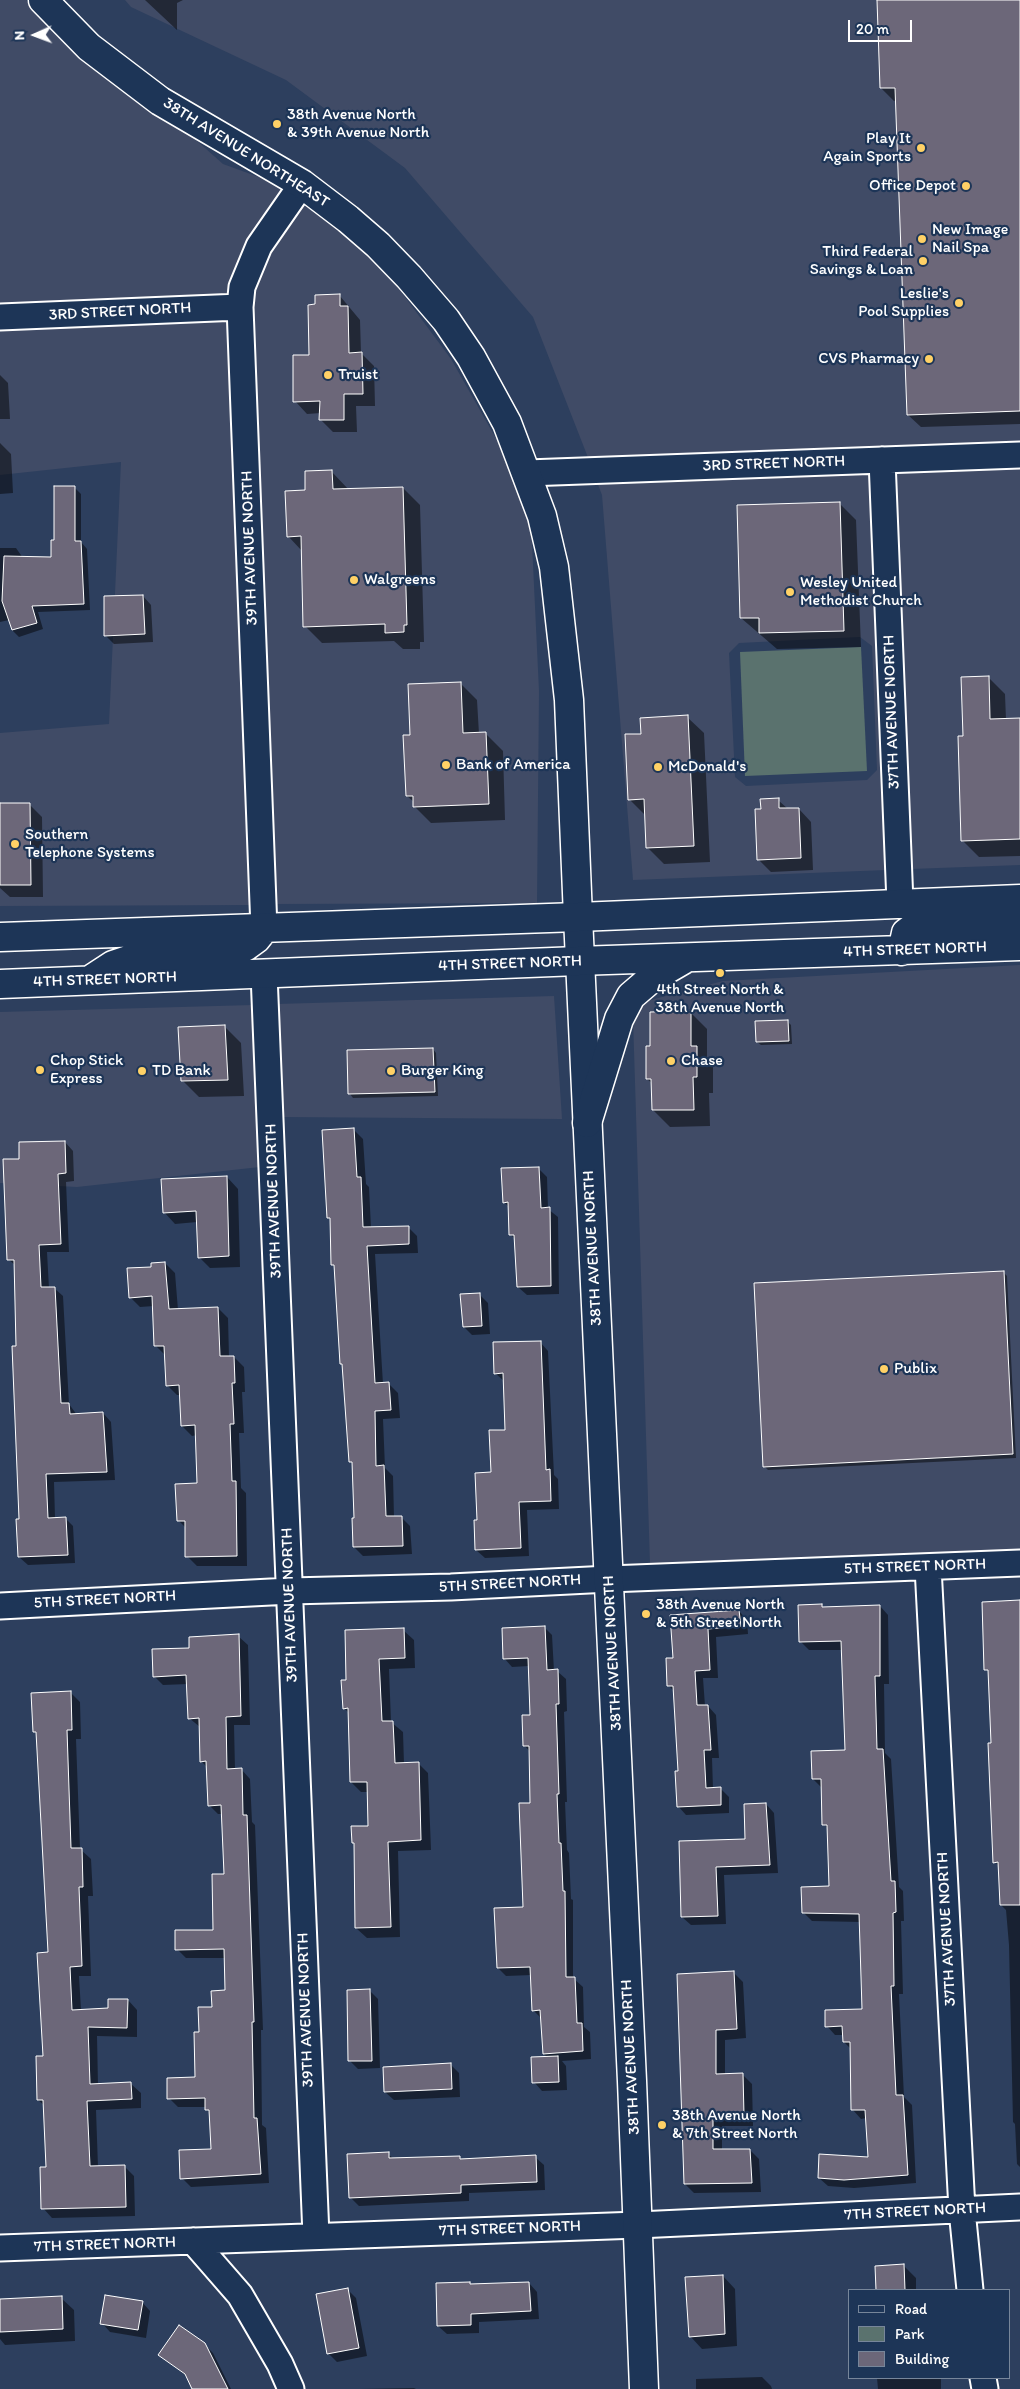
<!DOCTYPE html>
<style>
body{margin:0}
#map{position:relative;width:1020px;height:2389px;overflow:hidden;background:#2d3f5e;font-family:Itim,sans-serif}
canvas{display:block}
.legend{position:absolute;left:848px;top:2289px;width:162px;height:90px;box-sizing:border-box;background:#1d3557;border:1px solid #77869a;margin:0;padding:6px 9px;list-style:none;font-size:15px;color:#fff}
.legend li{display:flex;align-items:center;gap:10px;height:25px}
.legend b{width:25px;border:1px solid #77869a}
.north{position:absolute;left:10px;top:10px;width:50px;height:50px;-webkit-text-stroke:4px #1d3557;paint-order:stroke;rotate:268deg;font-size:14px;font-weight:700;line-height:20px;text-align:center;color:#fff}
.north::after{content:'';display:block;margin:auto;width:18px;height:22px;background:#fff;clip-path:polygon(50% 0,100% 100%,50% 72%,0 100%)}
.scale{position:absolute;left:848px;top:20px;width:64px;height:22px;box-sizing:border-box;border:2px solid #fff;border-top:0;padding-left:6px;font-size:15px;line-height:18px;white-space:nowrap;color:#fff;-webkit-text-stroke:4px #1d3557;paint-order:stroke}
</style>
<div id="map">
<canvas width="1020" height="2389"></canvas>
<ul class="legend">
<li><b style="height:6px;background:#1d3557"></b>Road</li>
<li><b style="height:14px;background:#5a726e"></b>Park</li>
<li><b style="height:14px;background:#6c6779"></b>Building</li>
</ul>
<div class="north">N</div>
<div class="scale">20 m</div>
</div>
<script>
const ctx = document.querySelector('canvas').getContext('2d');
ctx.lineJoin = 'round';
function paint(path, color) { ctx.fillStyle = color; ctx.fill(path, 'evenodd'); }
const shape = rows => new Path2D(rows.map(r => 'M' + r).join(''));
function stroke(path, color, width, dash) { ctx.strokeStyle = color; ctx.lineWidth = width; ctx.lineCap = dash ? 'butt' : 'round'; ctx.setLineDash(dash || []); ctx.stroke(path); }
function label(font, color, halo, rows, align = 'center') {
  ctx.font = font + ' Itim,sans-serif'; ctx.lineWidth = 4.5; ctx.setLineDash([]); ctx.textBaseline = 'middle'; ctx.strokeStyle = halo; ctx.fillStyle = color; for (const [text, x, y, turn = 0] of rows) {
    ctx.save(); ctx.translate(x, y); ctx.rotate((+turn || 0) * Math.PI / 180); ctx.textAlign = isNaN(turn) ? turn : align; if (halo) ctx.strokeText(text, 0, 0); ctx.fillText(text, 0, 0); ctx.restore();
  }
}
const built = shape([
 [0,0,26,0,41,17,179,125,223,164,286,187,247,242,230,283,228,296,0,305],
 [125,0,1020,0,1020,444,589,460,533,317,405,168,286,80,131,7],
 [305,201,340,227,385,270,451,359,511,465,515,476,515,484,518,485,531,522,539,691,537,903,275,904,252,307,254,289,270,251],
 [228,318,251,905,0,906,0,733,109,724,121,462,0,475,0,327],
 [1020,466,1020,865,911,869,895,471],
 [870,472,886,870,633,880,602,495,597,482],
 [860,637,872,646,877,770,867,780,746,786,735,777,729,653,739,643],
 [1020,965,1020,1551,650,1564,633,1018,643,1002,723,981],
 [554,996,562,1119,283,1117,277,1004],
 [253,1005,260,1167,77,1187,0,1183,0,1012]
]);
const green = shape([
 [861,647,867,771,745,776,740,652]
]);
const shadow = shape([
 [145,0,183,0,177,3,177,30],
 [878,0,1020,0,1020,424,921,427,908,415,897,100,894,101,881,88],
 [340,296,360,320,361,353,374,366,375,406,356,406,357,432,333,432,321,420,321,413,307,414,295,401,310,356,317,305],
 [0,375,8,383,10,419,0,419],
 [0,443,11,454,13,493,0,494],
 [332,472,349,490,403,488,420,505,424,642,420,642,420,649,403,649,394,641,322,643,305,626,302,551,288,536,306,491],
 [74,487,81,494,81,542,87,549,90,610,38,612,43,629,19,637,12,630,9,620,0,622,0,548,16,548,23,558,52,558,55,542],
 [839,503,856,520,861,647,777,649,741,618],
 [143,596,151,605,153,642,114,644,105,635],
 [988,677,1005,694,1006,720,1020,719,1020,856,979,857,962,840,964,737],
 [460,683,477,700,479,734,486,734,503,751,505,820,431,823,414,806,414,802,407,796,411,736],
 [687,717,704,733,710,862,664,864,647,847,646,816,629,799,642,735],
 [778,800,788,809,799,809,811,822,813,870,771,872,758,859,762,810],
 [29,804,42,817,43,897,10,897,0,888,0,805],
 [690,1012,707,1029,707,1058,713,1064,713,1093,709,1093,710,1126,670,1127,653,1110,653,1084,647,1079,652,1047],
 [787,1021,791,1025,792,1044,761,1045,757,1042],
 [224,1026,241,1043,244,1096,199,1097,182,1080],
 [433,1049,436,1053,438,1096,353,1098,350,1094],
 [354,1130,363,1139,366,1184,369,1187,371,1228,408,1227,417,1236,418,1253,375,1254,383,1384,389,1384,398,1393,400,1418,383,1419,385,1468,393,1476,394,1517,401,1517,410,1526,412,1554,363,1556,354,1547,356,1519,353,1464,350,1461,336,1268,333,1265,331,1220,328,1217],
 [65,1142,73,1151,74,1181,66,1182,69,1252,47,1252,49,1288,54,1288,63,1296,69,1404,77,1415,103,1413,111,1422,115,1480,54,1482,55,1518,65,1518,73,1526,75,1563,28,1565,19,1557,21,1520,16,1266,8,1259,20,1160],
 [538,1168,547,1177,548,1209,558,1217,559,1294,527,1295,518,1287,516,1240,511,1235,510,1208,504,1202],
 [227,1177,238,1189,240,1267,210,1268,199,1257,197,1222,175,1224,164,1212],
 [165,1263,175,1273,178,1310,218,1308,228,1318,229,1357,234,1357,244,1367,245,1392,242,1392,244,1433,239,1433,241,1488,246,1493,247,1566,197,1566,187,1556,186,1528,178,1520,199,1484,197,1435,192,1436,182,1426,181,1395,177,1395,167,1385,166,1356,156,1346,154,1306,140,1307,130,1297,152,1268],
 [1003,1272,1007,1276,1016,1458,768,1470,764,1466],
 [479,1294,488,1303,490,1334,472,1335,464,1327],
 [540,1342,548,1351,554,1475,558,1479,559,1509,527,1510,529,1556,485,1558,476,1550,478,1521,506,1431,505,1382,495,1373],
 [1020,1601,1020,2167,1017,2164,1015,2124,1013,2122,1009,1945,1006,1910,1001,1905,1000,1867,995,1862,990,1673,986,1669],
 [821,1605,824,1608,880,1606,888,1615,889,1684,884,1684,885,1753,891,1759,899,1887,903,1891,904,1921,901,1921,903,1994,899,1994,904,2097,912,2105,916,2183,854,2188,828,2186,819,2178,870,2158,866,2118,861,2119,853,2110,851,2049,844,2042,844,2035,835,2035,827,2026,863,2010,861,1922,812,1921,803,1912,830,1887,828,1829,824,1824,822,1788,813,1779,847,1751,843,1650,809,1650,801,1642],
 [739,1611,747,1620,748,1634,716,1637,718,1678,703,1678,705,1706,708,1706,716,1715,719,1758,712,1758,713,1789,720,1788,729,1797,729,1813,686,1815,678,1806,679,1772,674,1691,668,1685,675,1659,672,1616],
 [544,1627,552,1635,554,1671,557,1671,566,1679,567,1711,564,1712,567,1802,565,1802,567,1850,569,1853,571,1899,573,1900,573,1978,583,1987,584,2027,590,2032,591,2059,562,2061,566,2066,567,2090,542,2091,534,2082,548,2058,544,2054,542,2019,533,2010,532,1975,506,1976,498,1968,524,1908,531,1804,530,1752,524,1745,531,1716,529,1666,512,1667,504,1658],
 [403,1630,414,1640,415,1668,389,1669,391,1722,403,1732,404,1764,418,1763,428,1773,431,1850,398,1851,400,1937,367,1938,356,1928,355,1845,353,1843,370,1827,368,1792,361,1792,351,1782,349,1713,344,1708,348,1681],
 [238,1636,248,1645,250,1725,234,1725,235,1770,241,1769,250,1779,252,1822,255,1825,263,2030,261,2030,262,2125,266,2128,269,2183,191,2187,182,2178,212,2150,210,2114,206,2107,178,2107,169,2098,196,2078,200,2033,213,2008,226,1991,225,1958,186,1958,177,1949,214,1931,225,1875,223,1814,218,1814,209,1805,208,1768,201,1761,200,1727,189,1718,188,1684,163,1685,154,1676,191,1649],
 [70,1692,80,1702,81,1739,76,1739,80,1849,91,1859,93,1896,88,1896,91,1976,79,1976,81,2010,109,2010,128,2000,137,2010,137,2037,97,2036,98,2085,131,2084,141,2093,141,2108,96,2110,98,2167,124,2166,134,2176,135,2216,52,2218,43,2208,47,2168,45,2106,38,2100,44,2057,49,1953,37,1735,34,1731],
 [766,1804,774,1813,778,1873,724,1875,726,1924,691,1925,682,1917,680,1842,747,1840],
 [733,1972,743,1982,746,2038,725,2040,725,2075,742,2074,752,2084,753,2126,722,2126,722,2150,750,2150,759,2159,761,2192,694,2193,685,2184,679,1975],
 [370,1991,378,1999,380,2068,358,2069,349,2060],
 [451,2065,459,2073,460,2097,394,2100,385,2092],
 [388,2154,394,2159,459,2157,462,2160,535,2157,544,2165,545,2190,469,2193,469,2201,359,2206,350,2197],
 [903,2265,916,2278,916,2290,877,2290,876,2267],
 [723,2276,735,2289,737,2346,702,2349,690,2336],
 [529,2283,537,2292,539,2319,479,2322,479,2333,447,2334,438,2326,472,2286],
 [348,2290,356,2298,367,2356,337,2362,328,2353],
 [61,2298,74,2310,75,2341,5,2345,0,2339,0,2301],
 [142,2302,150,2311,146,2338,110,2332,102,2323],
 [204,2344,213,2353,231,2389,194,2389,188,2377,160,2355],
 [762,2377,771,2386,772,2389,696,2389,696,2379],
 [877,2378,941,2378,941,2389,878,2389],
 [414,2388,416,2389,359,2389]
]);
const building = shape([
 [877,0,1020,0,1020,411,907,415,895,88,880,88,877,0],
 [340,294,340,306,348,306,349,353,362,352,363,394,344,394,344,420,319,420,320,401,293,402,293,355,309,355,308,305,315,304,315,295,340,294],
 [332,470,333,489,403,487,407,625,404,625,404,632,385,633,385,624,303,627,301,536,287,537,285,491,305,490,305,471,332,470],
 [54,486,75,486,75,541,81,541,84,604,32,606,37,623,12,630,2,601,4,556,51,557,51,540,54,540,54,486],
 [840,502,844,631,759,633,759,618,740,618,737,505,840,502],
 [143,595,145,634,104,636,104,596,143,595],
 [989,676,990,719,1020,718,1020,839,961,841,958,736,963,736,961,677,989,676],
 [461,682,463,733,486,732,489,804,413,807,413,796,406,796,403,735,410,735,408,684,461,682],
 [688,715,694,846,646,848,644,799,628,800,625,734,641,734,640,718,688,715],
 [779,798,779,808,799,808,801,858,757,860,755,809,761,809,760,799,779,798],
 [0,803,30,803,31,885,0,885,0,803],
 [691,1011,691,1046,697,1046,697,1077,693,1077,694,1110,652,1110,651,1079,646,1079,646,1046,650,1046,650,1012,691,1011],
 [788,1020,789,1041,756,1042,755,1021,788,1020],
 [225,1025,228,1080,181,1081,178,1027,225,1025],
 [433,1048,435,1092,348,1094,347,1050,433,1048],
 [354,1128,357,1177,361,1177,363,1227,409,1226,409,1244,367,1246,375,1383,389,1382,391,1410,375,1411,376,1466,384,1465,386,1516,402,1516,403,1546,353,1547,352,1518,354,1518,352,1462,349,1462,342,1364,340,1364,334,1265,331,1265,330,1218,327,1218,322,1130,354,1128],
 [65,1141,66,1173,58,1174,61,1244,39,1245,41,1287,55,1287,61,1403,69,1403,70,1414,103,1412,107,1472,46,1474,48,1518,66,1517,68,1555,18,1557,16,1519,19,1519,12,1346,16,1346,14,1260,7,1260,3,1159,19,1159,19,1142,65,1141],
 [539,1167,541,1208,550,1207,551,1286,517,1287,514,1235,509,1235,508,1202,503,1203,501,1168,539,1167],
 [227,1176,229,1256,198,1258,196,1211,163,1213,161,1179,227,1176],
 [165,1262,169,1309,218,1307,220,1356,234,1356,235,1383,232,1383,234,1424,230,1424,232,1481,236,1481,237,1556,185,1557,185,1521,177,1521,175,1484,197,1483,195,1425,181,1426,179,1385,166,1386,164,1346,154,1346,152,1296,129,1298,127,1268,151,1267,151,1263,165,1262],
 [1004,1271,1013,1454,763,1467,754,1283,1004,1271],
 [480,1293,482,1326,463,1327,460,1294,480,1293],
 [541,1341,546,1470,550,1469,551,1501,519,1502,521,1548,475,1550,474,1520,477,1520,475,1473,491,1472,489,1430,505,1430,503,1373,494,1374,493,1342,541,1341],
 [1020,1600,1020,1905,1000,1905,998,1862,993,1863,988,1743,991,1743,988,1670,984,1670,982,1602,1020,1600],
 [822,1604,822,1607,880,1605,880,1676,875,1676,877,1749,883,1749,891,1881,895,1881,896,1912,893,1913,894,1986,891,1986,896,2095,903,2095,908,2175,844,2180,818,2178,819,2154,868,2157,865,2110,851,2110,850,2042,843,2042,842,2026,825,2027,825,2010,862,2009,859,1914,802,1913,801,1887,829,1886,827,1825,822,1825,821,1779,812,1779,811,1751,845,1750,841,1641,799,1642,798,1605,822,1604],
 [739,1610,741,1626,708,1629,710,1670,695,1671,697,1705,708,1705,711,1750,704,1750,706,1788,721,1787,721,1805,677,1807,675,1771,678,1771,673,1686,667,1686,666,1658,673,1658,670,1615,739,1610],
 [545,1626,547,1670,558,1669,559,1704,556,1704,559,1794,557,1794,559,1843,561,1843,563,1891,565,1891,566,1977,575,1977,577,2023,582,2023,583,2051,543,2054,540,2010,532,2011,530,1967,497,1968,494,1908,523,1907,519,1803,530,1803,529,1746,523,1746,522,1715,530,1715,528,1658,503,1659,502,1628,545,1626],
 [404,1628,405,1658,379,1659,382,1721,393,1721,395,1763,419,1762,421,1840,388,1842,391,1927,355,1928,354,1843,352,1843,351,1826,368,1826,367,1782,350,1782,348,1708,343,1709,341,1680,346,1680,345,1630,404,1628],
 [239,1634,241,1716,226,1717,227,1769,242,1768,243,1815,247,1815,254,2022,252,2022,254,2118,257,2118,261,2174,180,2179,179,2150,211,2149,209,2110,205,2110,205,2098,167,2099,167,2078,195,2077,194,2032,199,2032,198,2007,212,2007,211,1991,225,1990,224,1949,175,1950,175,1930,213,1930,212,1874,224,1874,221,1805,208,1806,206,1761,200,1762,199,1718,188,1719,186,1675,153,1677,152,1649,189,1648,189,1637,239,1634],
 [71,1691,72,1730,67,1730,71,1848,82,1848,83,1887,79,1887,82,1966,70,1967,72,2010,108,2008,108,1999,128,1999,127,2028,88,2027,90,2084,131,2082,132,2099,87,2101,90,2166,125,2165,126,2207,41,2209,40,2167,46,2167,43,2100,37,2100,36,2056,43,2056,37,1953,48,1952,36,1732,33,1732,31,1693,71,1691],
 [766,1803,770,1865,716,1867,718,1916,681,1917,679,1841,745,1839,744,1804,766,1803],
 [734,1971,737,2029,716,2030,716,2074,743,2073,744,2116,713,2117,713,2149,750,2149,752,2183,684,2184,677,1974,734,1971],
 [370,1989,372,2061,348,2061,347,1990,370,1989],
 [558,2056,559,2082,532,2083,531,2057,558,2056],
 [451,2063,452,2089,384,2092,383,2067,451,2063],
 [389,2152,389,2158,460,2156,460,2159,536,2155,537,2182,461,2185,461,2193,349,2198,347,2154,389,2152],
 [904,2264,905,2290,876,2290,875,2266,904,2264],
 [723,2275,725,2334,689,2337,685,2277,723,2275],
 [470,2282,470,2284,529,2282,531,2311,471,2314,471,2325,437,2326,436,2283,470,2282],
 [348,2288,359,2348,327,2354,316,2294,348,2288],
 [105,2295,143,2301,138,2330,100,2324,105,2295],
 [62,2296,63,2329,0,2332,0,2299,62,2296],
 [179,2325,205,2343,228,2389,192,2389,185,2374,158,2355,179,2325]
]);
const minor = shape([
 [0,317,240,307],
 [882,460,900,903],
 [527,473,1020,455],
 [264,929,240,307,242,287,259,246,302,184],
 [264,974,316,2236],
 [928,1567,962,2210,970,2290],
 [0,1606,290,1591,451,1587,609,1579,1020,1563],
 [193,2241,240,2295,280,2364,291,2389],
 [0,2248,638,2225,1020,2207],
 [983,2378,985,2389]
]);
const tertiary = shape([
 [43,0,89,47,160,101,302,184,348,219,378,245,409,277,446,320,471,357,507,423,542,516,554,567,569,700,578,917]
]);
const secondary = shape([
 [578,917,632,2081,644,2389]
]);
const primary = shape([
 [0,937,578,917,1020,899],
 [902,951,906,933,918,924,1020,919],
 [90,980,113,965,140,956,234,950,245,947,256,939,264,929],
 [0,984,578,961,1020,946],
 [587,1123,619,1019,631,996,652,978,683,960]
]);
const markers = [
 [277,124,5,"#ffd166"],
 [921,148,5,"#ffd166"],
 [966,186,5,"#ffd166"],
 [922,239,5,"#ffd166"],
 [923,261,5,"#ffd166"],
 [959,303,5,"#ffd166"],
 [929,359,5,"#ffd166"],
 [328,375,5,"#ffd166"],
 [354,580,5,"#ffd166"],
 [790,592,5,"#ffd166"],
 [446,765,5,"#ffd166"],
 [658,767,5,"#ffd166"],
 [15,844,5,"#ffd166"],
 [720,973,5,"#ffd166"],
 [671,1061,5,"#ffd166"],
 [40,1070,5,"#ffd166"],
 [142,1071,5,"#ffd166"],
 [391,1071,5,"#ffd166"],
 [884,1369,5,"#ffd166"],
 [646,1614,5,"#ffd166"],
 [662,2125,5,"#ffd166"]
];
const poiNames = [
 ["38th Avenue North",287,115],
 ["& 39th Avenue North",287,133],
 ["Play It",911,139,"right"],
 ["Again Sports",911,157,"right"],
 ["Office Depot",956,186,"right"],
 ["New Image",932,230],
 ["Nail Spa",932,248],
 ["Third Federal",913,252,"right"],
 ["Savings & Loan",913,270,"right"],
 ["Leslie's",949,294,"right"],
 ["Pool Supplies",949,312,"right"],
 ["CVS Pharmacy",919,359,"right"],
 ["Truist",338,375],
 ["Walgreens",364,580],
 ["Wesley United",800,583],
 ["Methodist Church",800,601],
 ["Bank of America",456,765],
 ["McDonald's",668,767],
 ["Southern",25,835],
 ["Telephone Systems",25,853],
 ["4th Street North &",720,990,"center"],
 ["38th Avenue North",720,1008,"center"],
 ["Chop Stick",50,1061],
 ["Express",50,1079],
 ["Chase",681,1061],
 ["TD Bank",152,1071],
 ["Burger King",401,1071],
 ["Publix",894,1369],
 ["38th Avenue North",656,1605],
 ["& 5th Street North",656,1623],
 ["38th Avenue North",672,2116],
 ["& 7th Street North",672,2134]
];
const streetNames = [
 ["38TH AVENUE NORTHEAST",246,153,32],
 ["3RD STREET NORTH",120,312,-3],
 ["3RD STREET NORTH",774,464,-2],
 ["39TH AVENUE NORTH",250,548,-92],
 ["37TH AVENUE NORTH",892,712,-92],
 ["4TH STREET NORTH",915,950,-2],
 ["4TH STREET NORTH",510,964,-2],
 ["4TH STREET NORTH",105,980,-2],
 ["39TH AVENUE NORTH",274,1201,-92],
 ["38TH AVENUE NORTH",593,1248,-93],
 ["5TH STREET NORTH",915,1567,-2],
 ["5TH STREET NORTH",510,1584,-3],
 ["5TH STREET NORTH",105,1600,-3],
 ["39TH AVENUE NORTH",290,1605,-92],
 ["38TH AVENUE NORTH",613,1653,-93],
 ["37TH AVENUE NORTH",947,1929,-93],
 ["39TH AVENUE NORTH",306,2010,-92],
 ["38TH AVENUE NORTH",631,2057,-93],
 ["7TH STREET NORTH",915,2212,-3],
 ["7TH STREET NORTH",510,2229,-2],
 ["7TH STREET NORTH",105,2245,-2]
];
paint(built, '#404b66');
paint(green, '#5a726e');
paint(shadow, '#0007');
paint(building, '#6c6779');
stroke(building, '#fff', 1);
stroke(minor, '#fff', 29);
stroke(tertiary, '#fff', 31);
stroke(secondary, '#fff', 31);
stroke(primary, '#fff', 31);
stroke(minor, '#1d3557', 25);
stroke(tertiary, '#1d3557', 28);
stroke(secondary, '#1d3557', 28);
stroke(primary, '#1d3557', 28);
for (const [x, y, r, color] of markers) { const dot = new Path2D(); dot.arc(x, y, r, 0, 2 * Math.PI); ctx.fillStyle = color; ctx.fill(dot); stroke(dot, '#1d3557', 2); }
label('16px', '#fff', '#1d3557', poiNames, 'left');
label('16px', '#fff', '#1d3557', streetNames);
</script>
